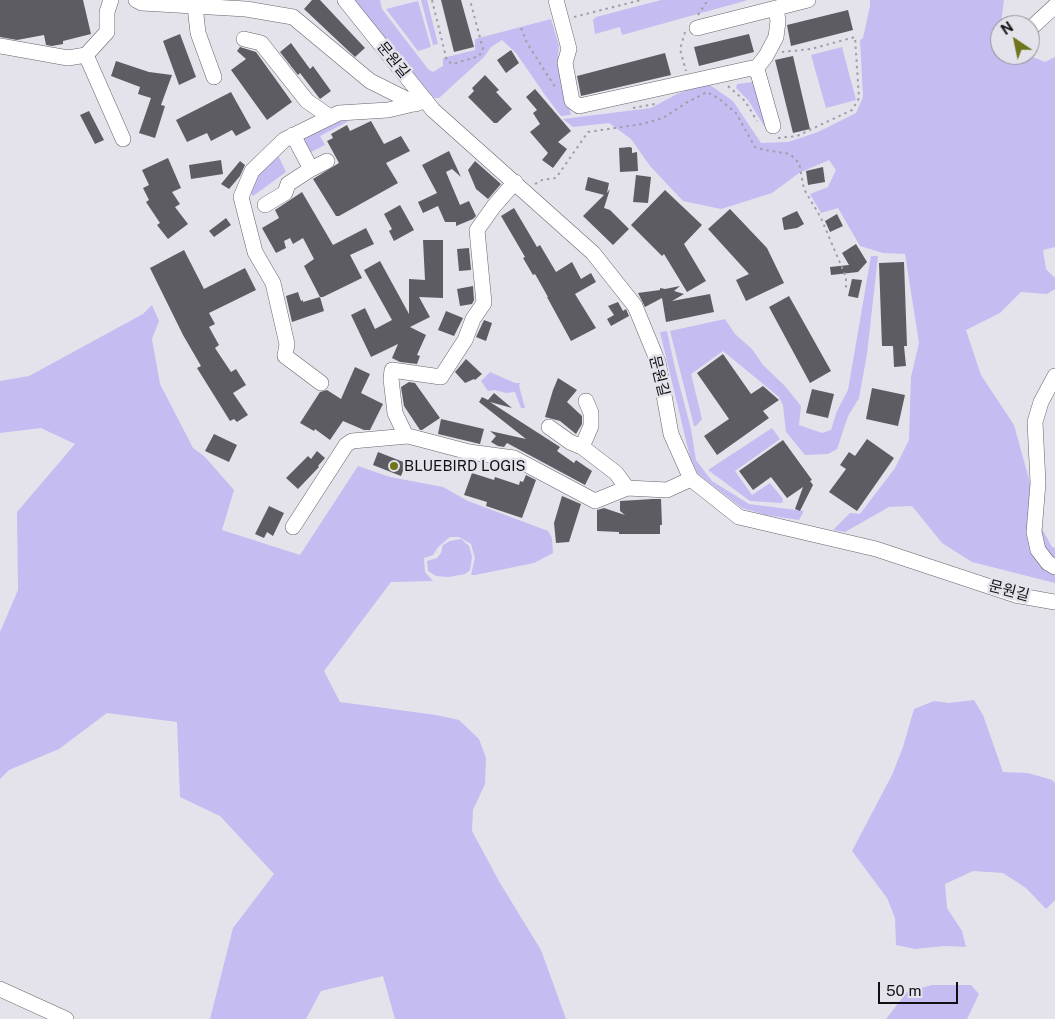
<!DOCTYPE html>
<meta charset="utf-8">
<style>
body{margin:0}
#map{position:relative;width:1055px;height:1019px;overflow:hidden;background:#e4e3eb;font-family:"Public Sans",sans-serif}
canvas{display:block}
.north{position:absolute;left:990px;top:15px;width:50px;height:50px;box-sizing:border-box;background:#e4e3eb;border:1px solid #8f8f94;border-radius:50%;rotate:326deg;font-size:14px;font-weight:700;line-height:20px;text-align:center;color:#101012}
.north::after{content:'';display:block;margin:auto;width:18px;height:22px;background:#70741b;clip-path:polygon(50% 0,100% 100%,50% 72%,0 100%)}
.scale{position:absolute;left:878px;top:982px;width:80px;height:22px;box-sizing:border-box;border:2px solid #101012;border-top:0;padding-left:6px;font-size:15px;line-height:18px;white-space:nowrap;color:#101012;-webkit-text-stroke:4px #e4e3eb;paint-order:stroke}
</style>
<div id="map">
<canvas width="1055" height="1019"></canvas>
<div class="north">N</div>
<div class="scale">50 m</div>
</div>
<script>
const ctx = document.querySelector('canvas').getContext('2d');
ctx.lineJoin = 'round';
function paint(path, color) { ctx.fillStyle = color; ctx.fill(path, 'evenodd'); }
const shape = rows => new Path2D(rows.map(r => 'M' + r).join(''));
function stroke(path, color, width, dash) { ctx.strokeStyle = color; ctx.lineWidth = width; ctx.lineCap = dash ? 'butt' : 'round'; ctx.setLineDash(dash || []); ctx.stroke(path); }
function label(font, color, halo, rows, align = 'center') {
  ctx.font = font + ' "Public Sans","Noto Sans KR",sans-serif'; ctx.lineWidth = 5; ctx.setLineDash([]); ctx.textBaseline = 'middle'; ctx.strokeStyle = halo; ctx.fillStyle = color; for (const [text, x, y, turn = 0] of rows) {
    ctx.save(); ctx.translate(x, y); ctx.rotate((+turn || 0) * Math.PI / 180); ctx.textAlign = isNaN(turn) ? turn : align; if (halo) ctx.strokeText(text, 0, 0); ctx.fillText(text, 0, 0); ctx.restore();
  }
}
const green = shape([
 [353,0,380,0,382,9,428,69,433,72,443,66,443,58,475,50,475,39,551,19,559,46,558,55,571,115,561,116,545,95,516,53,502,40,491,47,484,57,439,98,434,98],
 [421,0,427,0,438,44,433,45],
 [661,0,748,0,622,35,620,27,595,34,593,20,596,17],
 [870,0,1004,0,1001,23,1002,25,1000,25,1000,55,1028,55,1045,62,1055,57,1055,247,1043,250,1046,269,1055,278,1055,289,1047,294,1021,292,1000,313,966,330,981,375,1014,425,1032,490,1035,516,1052,547,1055,548,1055,583,972,562,942,543,912,506,889,507,845,532,833,530,850,513,860,514,895,468,909,440,911,377,919,343,905,254,883,253,860,246,838,208,821,213,810,194,828,187,836,170,829,160,799,173,772,193,721,209,683,201,650,166,631,139,609,123,573,127,563,119,651,108,677,94,707,83,733,101,761,143,788,142,818,132,856,113,863,97,860,40,863,38,870,6],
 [418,1,431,47,418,51,386,9],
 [842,47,856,100,826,108,811,55],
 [753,82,768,128,766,129,748,100,736,88,737,84],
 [346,121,347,122,320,136,325,145,309,153,300,136,330,122],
 [277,153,286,172,253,196,248,190,255,171],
 [871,256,878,256,867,354,859,398,848,416,837,449,828,454,805,455,786,432,783,405,779,397,723,351,691,374,702,419,696,426,694,426,670,331,725,319,735,334,752,349,763,365,785,386,801,406,799,425,822,433,831,430,837,411,848,390],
 [152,305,159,321,152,339,160,384,193,448,205,457,234,490,222,530,300,555,358,466,390,477,443,487,468,501,548,531,552,538,553,553,534,563,475,575,471,575,475,558,471,544,459,537,450,537,438,547,433,555,424,558,425,572,433,581,391,582,324,671,340,702,436,715,459,720,479,739,486,758,485,784,473,810,472,831,500,883,541,950,566,1019,395,1019,383,976,321,991,306,1019,210,1019,233,928,274,874,220,816,180,797,177,722,107,713,59,749,9,770,0,779,0,632,18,590,17,512,75,444,41,428,0,433,0,381,29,376,143,314],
 [667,331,675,368,691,429,696,460,712,481,749,504,804,511,799,520,766,515,742,508,698,474,690,457,660,332],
 [490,372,515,383,520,383,519,386,525,408,521,408,515,392,506,393,495,390,488,391,481,381],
 [772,428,780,439,735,471,752,495,770,483,783,499,782,503,750,501,708,470],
 [461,539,469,546,472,557,470,570,465,574,449,577,436,576,428,571,427,561,437,558,441,553,443,545,450,541],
 [974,700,983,715,1003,772,1028,773,1052,780,1055,783,1055,900,1046,909,1026,888,1003,873,973,871,945,884,947,908,962,931,966,947,945,946,915,949,896,945,895,918,887,898,852,851,892,775,903,747,914,709,934,701,949,703],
 [932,985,971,985,979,994,967,1019,886,1019,907,992]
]);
const building = shape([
 [0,0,83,0,91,34,63,41,63,44,52,46,46,45,44,35,17,40,0,37],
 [312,0,320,0,365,48,355,57,304,9],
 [441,0,461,0,474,47,454,52],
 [848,10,853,30,791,46,787,25],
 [180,34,196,77,179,85,163,41],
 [749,34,754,52,699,66,694,47],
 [291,43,310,69,313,66,331,91,320,99,300,73,298,75,280,52],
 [240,47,256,52,292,102,267,120,231,70,246,59,237,51],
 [511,50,519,63,506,73,497,60],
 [665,53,671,75,581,96,577,76],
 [793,56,810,129,793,133,775,60],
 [116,61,149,72,172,75,161,105,165,106,155,138,139,133,151,98,138,94,140,87,111,76],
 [485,75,499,90,496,92,512,109,497,123,494,123,468,97,474,91,472,88],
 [535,89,571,131,558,142,567,149,553,168,542,160,548,153,530,132,540,124,533,113,537,110,526,97],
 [231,92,251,128,236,136,232,130,211,141,207,133,187,142,176,120],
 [89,111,104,140,95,144,80,115],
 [371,121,384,144,401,136,410,151,386,163,398,183,339,216,336,216,313,179,339,163,327,141,333,138,331,134,347,125,350,131],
 [630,147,632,148,632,153,637,152,638,171,620,172,619,148],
 [449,151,461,177,452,169,446,172,460,205,469,201,476,216,473,219,456,226,456,222,445,222,438,206,423,213,418,202,437,193,422,165],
 [168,158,181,188,172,192,180,204,175,207,188,224,168,239,157,225,160,223,146,202,149,200,143,188,149,185,142,170],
 [221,160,223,174,191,179,189,165],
 [240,161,245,165,240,176,229,189,221,184],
 [475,161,501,184,488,199,476,189,468,170],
 [823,167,825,182,808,185,806,171],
 [636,175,651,177,648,203,633,202],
 [588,177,609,183,607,193,610,189,604,208,610,210,629,229,613,245,583,216,604,195,585,190],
 [665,190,702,225,684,244,706,281,687,292,664,254,662,256,631,225],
 [302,192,333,245,366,228,374,244,350,255,362,278,323,297,320,297,304,266,314,259,303,238,293,244,290,238,284,241,286,248,276,253,262,228,279,218,275,210],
 [400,205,414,230,394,241,389,231,392,229,384,214],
 [514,208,537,247,540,245,556,272,572,262,581,279,591,273,596,282,575,294,596,328,571,341,547,297,548,297,535,274,533,275,523,258,525,257,501,216],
 [730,209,767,248,784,283,746,301,736,280,749,274,708,229],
 [797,211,804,224,797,228,784,230,782,218],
 [837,214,843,226,830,232,825,221],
 [226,218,231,225,214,237,209,231],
 [423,240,443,240,443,298,419,297,430,317,410,327,426,335,417,355,420,356,417,364,400,362,392,358,398,344,371,357,351,315,365,308,375,329,392,320,364,270,380,261,409,314,409,279,425,280],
 [856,244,867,262,858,272,831,275,830,267,849,265,842,253],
 [469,248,471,270,459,271,457,249],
 [184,250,204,289,245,268,256,290,209,313,215,324,209,327,219,345,215,348,231,372,236,369,246,385,233,393,248,415,237,422,234,419,230,421,197,368,201,366,183,335,150,268],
 [904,262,907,346,904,346,906,366,894,367,893,346,882,346,879,263],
 [852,279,862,280,858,298,848,296],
 [473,286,474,300,472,304,460,306,457,289],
 [680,286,674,291,684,294,672,301,710,294,714,312,666,322,662,298,645,307,638,293,660,290,660,288,665,289],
 [298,292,301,301,303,300,303,302,320,297,324,311,292,322,286,296],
 [789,296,831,371,810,383,769,307],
 [618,302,623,311,626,309,629,316,611,326,607,319,614,315,608,306],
 [446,311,463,318,454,336,438,330],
 [484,320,492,323,486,341,476,337],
 [723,354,751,394,763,386,779,400,763,411,769,418,717,455,704,436,729,419,697,373],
 [466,359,482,374,475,380,474,379,465,383,455,372],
 [355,367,370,374,361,393,383,404,370,430,364,430,343,421,330,440,315,429,314,431,300,423,320,392,327,390,341,399],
 [558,378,577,390,567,402,582,416,582,424,576,434,560,421,545,417,553,390],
 [409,382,415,383,440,418,422,430,420,430,404,406,401,387],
 [872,388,905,395,898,426,866,419],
 [812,389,834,394,828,418,806,413],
 [494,393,512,408,490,402,560,447,557,451,574,463,576,460,592,471,585,485,507,443,504,447,498,446,491,442,496,436,490,431,526,439,479,402,482,397,488,400],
 [441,419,484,429,480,444,438,434],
 [214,434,237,445,229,462,205,451],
 [867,439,894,458,857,511,829,492,846,469,840,465,849,452,855,456],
 [783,440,812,480,810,481,813,485,800,511,795,509,803,487,787,498,771,477,753,490,739,471],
 [317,451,325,458,318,466,319,467,298,489,286,478,308,456,311,459],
 [378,452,406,463,401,476,373,465],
 [472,473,494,480,495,477,519,485,520,481,523,482,526,475,536,480,522,518,486,506,487,502,464,495],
 [562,496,581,504,569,542,556,543,554,523],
 [653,499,661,499,662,525,660,525,660,534,619,534,619,532,597,531,597,510,604,508,625,515,620,511,620,501],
 [269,506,284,513,273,536,267,532,264,538,255,534]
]);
const path = shape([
 [432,0,447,61,453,64,479,56,483,49,470,0],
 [698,15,706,3,705,0],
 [574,17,641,0],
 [521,28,527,43,555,87],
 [685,32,680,49,686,71],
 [728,86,745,101,757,121],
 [633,108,655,104],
 [778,138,797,136,852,110,859,98,855,37,811,49,782,52],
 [535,184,542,180,556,178,588,132,642,124,663,118,686,103,707,92,718,98,736,113,755,147,765,150,790,154,799,163,804,189,821,218,846,277,846,288]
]);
const minor = shape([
 [136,0,142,3,246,9,293,17,370,81,416,104],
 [345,0,433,110,593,253,635,306,658,362,671,434,691,479,739,517,876,549,1015,595,1055,602],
 [556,0,569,49,565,63,572,101,579,106,752,68,758,73,773,126],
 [195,6,198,33,214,77],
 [697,28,808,0],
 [1030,29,1055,6],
 [244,39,261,43,307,101,330,117],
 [0,46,68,58,86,55,107,32,107,12,111,0],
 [86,55,123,139],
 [755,70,766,56,776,37,778,21,776,8],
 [293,135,311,169],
 [265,205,285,193,288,184,311,169,327,161],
 [1055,376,1041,402,1035,422,1038,483,1034,532,1038,550,1048,563,1055,567],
 [321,383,285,356,287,344,273,283,255,252,241,197,252,171,284,140,339,113,388,110,426,101],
 [549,427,570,442,582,447,616,473,627,488],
 [406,436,395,413,391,379,392,370,441,377,465,340,473,319,484,303,477,230,494,206,515,182],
 [582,447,591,426,591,413,586,401],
 [293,527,346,445,352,441,408,436,469,452,514,458,595,501,627,488,667,490,691,479],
 [0,989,66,1019]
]);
const markers = [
 [394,466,5,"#70741b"]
];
const streetNames = [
 ["문원길",393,60,51],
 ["문원길",659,376,76],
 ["문원길",1009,591,15]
];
const poiNames = [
 ["BLUEBIRD LOGIS",404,466]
];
paint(green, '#c5bcf2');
paint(building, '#5c5c62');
stroke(minor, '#65646b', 16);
stroke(path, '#a09fa5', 2, [2.5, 4]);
stroke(minor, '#fff', 15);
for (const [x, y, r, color] of markers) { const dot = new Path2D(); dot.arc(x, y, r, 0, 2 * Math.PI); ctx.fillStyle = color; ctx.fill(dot); stroke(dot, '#e4e3eb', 2); }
label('15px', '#101012', '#e4e3eb', streetNames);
label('15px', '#101012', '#e4e3eb', poiNames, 'left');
</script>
